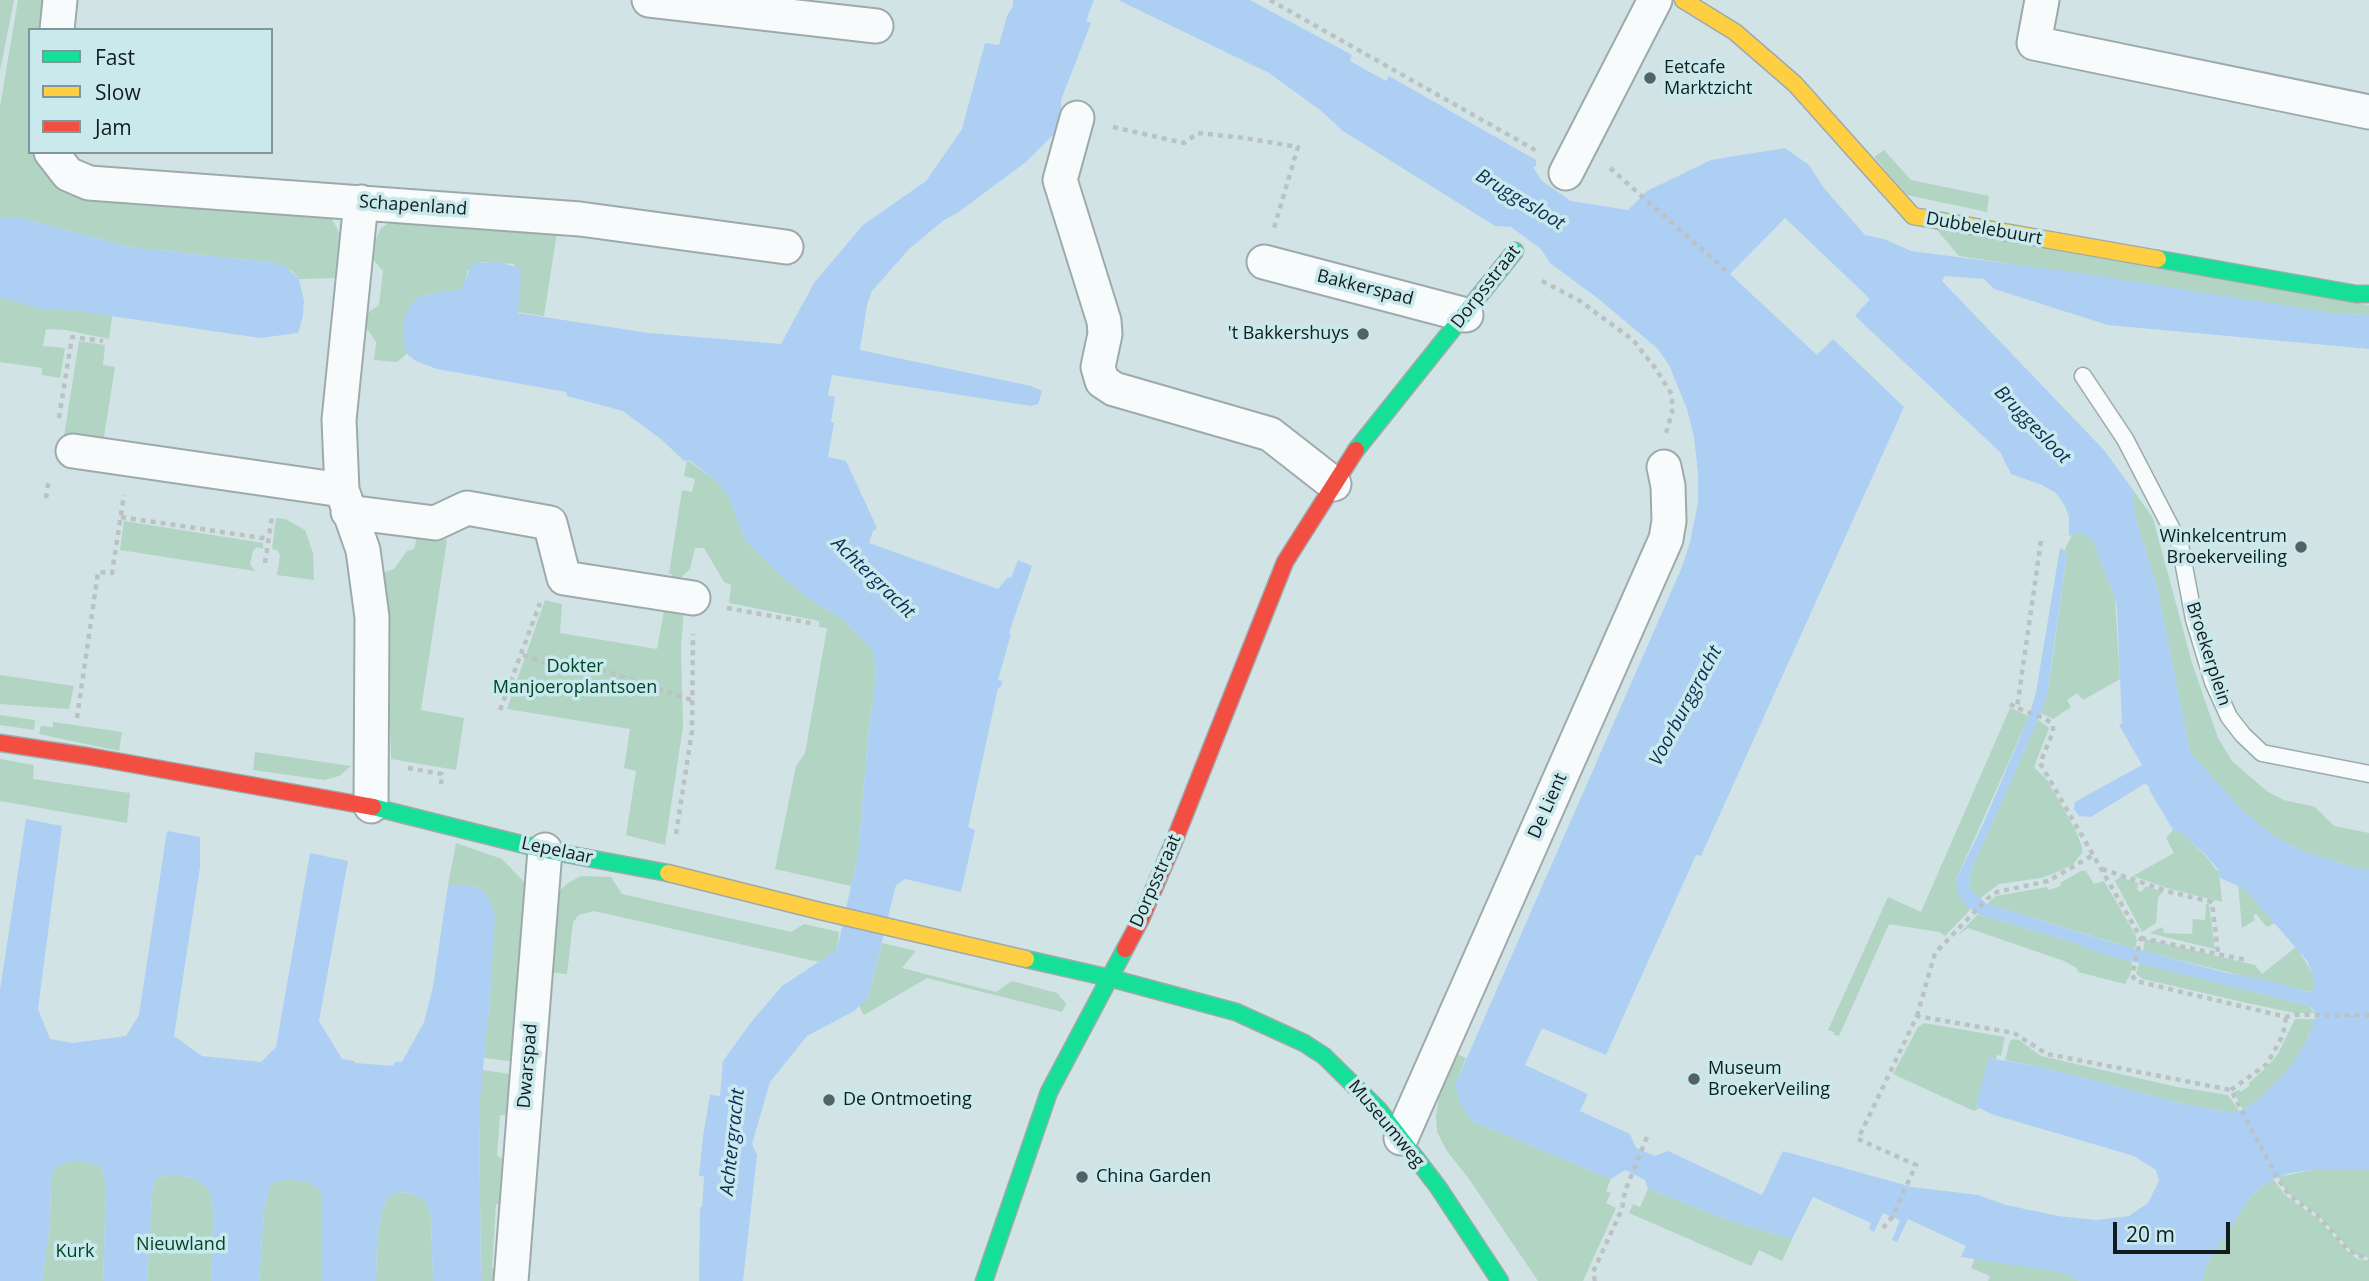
<!DOCTYPE html>
<style>
body{margin:0}
#map{position:relative;width:2369px;height:1281px;overflow:hidden;background:#d2e3e5;font-family:"Open Sans",sans-serif}
canvas{display:block}
.legend{position:absolute;left:28px;top:28px;width:245px;height:126px;box-sizing:border-box;background:#cae9ed;border:2px solid #80979a;margin:0;padding:9px 12px;list-style:none;font-size:21px;color:#101c1d}
.legend li{display:flex;align-items:center;gap:14px;height:35px}
.legend b{width:35px;border:2px solid #80979a}
.scale{position:absolute;left:2113px;top:1222px;width:117px;height:32px;box-sizing:border-box;border:4px solid #101c1d;border-top:0;padding-left:9px;font-size:21px;line-height:24px;white-space:nowrap;color:#101c1d;-webkit-text-stroke:5px #cae9ed;paint-order:stroke}
</style>
<div id="map">
<canvas width="2369" height="1281"></canvas>
<ul class="legend">
<li><b style="height:9px;background:#16e098"></b>Fast</li>
<li><b style="height:9px;background:#ffcf43"></b>Slow</li>
<li><b style="height:9px;background:#f24e42"></b>Jam</li>
</ul>
<div class="scale">20 m</div>
</div>
<script>
const ctx = document.querySelector('canvas').getContext('2d');
ctx.lineJoin = 'round';
function paint(path, color) { ctx.fillStyle = color; ctx.fill(path, 'evenodd'); }
const shape = rows => new Path2D(rows.map(r => 'M' + r).join(''));
function stroke(path, color, width, dash) { ctx.strokeStyle = color; ctx.lineWidth = width; ctx.lineCap = dash ? 'butt' : 'round'; ctx.setLineDash(dash || []); ctx.stroke(path); }
function label(font, color, halo, rows, align = 'center') {
  ctx.font = font + ' "Open Sans",sans-serif'; ctx.lineWidth = 7; ctx.setLineDash([]); ctx.textBaseline = 'middle'; ctx.strokeStyle = halo; ctx.fillStyle = color; for (const [text, x, y, turn = 0] of rows) {
    ctx.save(); ctx.translate(x, y); ctx.rotate((+turn || 0) * Math.PI / 180); ctx.textAlign = isNaN(turn) ? turn : align; if (halo) ctx.strokeText(text, 0, 0); ctx.fillText(text, 0, 0); ctx.restore();
  }
}
const green = shape([
 [0,0,14,0,0,71],
 [18,0,50,0,45,30,30,30,30,152,42,152,54,177,315,209,332,219,340,234,338,278,299,279,292,271,276,263,131,247,20,218,0,218,0,107],
 [1884,150,1911,180,1989,196,1987,212,1907,195,1874,157],
 [399,217,558,226,544,316,517,312,514,264,481,262,468,271,462,289,421,296,412,303,403,345,408,353,397,362,374,360,376,342,365,326,366,314,379,305,383,271,372,258,372,248,381,228],
 [1937,230,2369,305,2369,315,2332,313,1959,256],
 [0,297,112,316,109,339,66,330,46,329,43,346,65,348,60,378,42,375,42,368,0,362],
 [79,341,105,345,103,365,115,367,103,443,64,436],
 [687,460,715,480,728,495,745,540,785,580,810,599,846,622,872,649,876,668,874,693,869,726,858,854,851,886,775,869,796,766,805,753,827,628,819,627,819,621,729,603,731,585,724,582,704,548,695,548,690,569,677,581,671,580,672,574,669,574,682,490,692,492,695,479,684,476],
 [2133,490,2153,518,2192,663,2218,738,2232,761,2268,792,2284,800,2315,807,2334,826,2369,833,2369,869,2356,868,2305,852,2272,835,2242,810,2190,752,2157,587,2135,517],
 [276,518,285,519,305,530,313,553,314,580,277,575,280,555,277,550,272,549],
 [124,521,263,543,263,549,257,547,253,551,250,564,255,571,120,550],
 [2077,532,2081,532,2093,542,2115,598,2120,679,2083,700,2077,693,2067,700,2071,707,2053,719,2041,713,2047,694,2053,656,2067,552,2065,549,2072,535],
 [414,533,447,540,421,710,464,718,456,770,391,759,386,595,383,573,394,569,407,551,414,549,416,541],
 [545,600,562,604,560,633,657,649,665,605,684,608,681,648,683,727,665,845,626,835,636,771,624,768,630,729,507,709],
 [0,675,74,686,69,709,0,704],
 [2010,708,2029,716,1956,880,1967,906,1971,909,1945,936,1939,932,1889,924,1839,1036,1834,1035,1834,1032,1828,1030,1888,897,1921,912],
 [0,715,35,720,34,730,0,725],
 [2038,720,2049,728,2034,767,2047,780,2075,829,2082,847,2082,853,2073,864,2055,873,2041,878,1999,884,1979,899,1969,888,1970,873],
 [53,722,122,732,119,751,39,734,41,726,53,727],
 [255,752,351,766,339,776,324,780,253,770],
 [0,759,34,765,33,779,130,793,127,823,0,801],
 [2173,830,2181,832,2208,858,2215,869,2219,871,2222,902,2167,888,2133,876,2174,853,2166,838],
 [456,843,502,859,524,882,532,900,518,1062,484,1058,490,998,494,914,491,902,480,889,468,885,448,885],
 [2081,871,2086,871,2094,884,2104,881,2135,934,2137,941,2135,949,1987,904,1996,896,2047,887,2049,890,2061,886,2060,883],
 [581,876,611,877,622,894,791,932,804,924,839,932,837,950,819,962,594,911,579,915,573,922,567,974,545,972,557,893,568,883],
 [2120,877,2138,883,2137,890,2141,892,2146,886,2163,892,2158,897,2156,923,2142,932,2115,881],
 [2238,885,2245,889,2275,923,2267,927,2256,914,2253,916,2255,920,2242,928],
 [2206,904,2209,904,2215,949,2149,933,2163,927,2164,933,2192,934,2193,919,2205,920],
 [1978,914,2072,942,2132,962,2131,973,2125,984,2078,972,2077,968,2064,961,1968,928,1958,935],
 [2145,939,2255,965,2262,974,2296,947,2312,972,2315,983,2314,989,2308,992,2143,951],
 [882,943,916,951,902,968,996,992,1012,981,1057,993,1066,1004,1062,1012,927,978,864,1015,859,1006,868,998],
 [2139,963,2307,1005,2315,1013,2295,1013,2247,1003,2143,979,2136,974],
 [2295,1019,2316,1019,2302,1050,2289,1069,2262,1096,2243,1110,2234,1092,2239,1090,2241,1092,2249,1086,2249,1083,2266,1068,2278,1054],
 [1924,1023,2005,1037,2001,1056,1997,1055,1996,1059,1990,1058,1976,1105,1979,1108,1974,1111,1893,1074,1918,1027],
 [2013,1039,2019,1040,2041,1056,2177,1087,2228,1095,2239,1111,2233,1113,2180,1103,2042,1067,2005,1060,2010,1041],
 [1450,1051,1466,1058,1455,1085,1472,1121,1611,1179,1606,1191,1611,1193,1606,1203,1616,1208,1583,1281,1538,1281,1469,1179,1447,1151,1437,1132,1436,1116,1439,1096,1431,1092],
 [482,1070,517,1075,513,1116,500,1115,497,1156,502,1158,500,1192,507,1193,505,1204,496,1204,492,1268,503,1270,502,1281,481,1281,479,1109],
 [69,1162,85,1162,97,1165,101,1167,104,1175,106,1188,103,1281,42,1281,50,1224,51,1175,58,1166],
 [2312,1170,2369,1170,2369,1258,2354,1254,2349,1249,2319,1216,2287,1192,2278,1177],
 [173,1175,190,1177,207,1187,211,1197,214,1223,211,1281,147,1281,152,1195,155,1181,159,1177],
 [287,1179,307,1182,317,1188,322,1194,321,1281,259,1281,264,1212,269,1188,276,1182],
 [2273,1179,2285,1195,2319,1220,2349,1253,2357,1259,2369,1261,2369,1281,2202,1281,2208,1262,2249,1199,2261,1187],
 [1648,1189,1731,1221,1792,1239,1782,1261,1759,1250,1751,1266,1629,1213,1633,1204,1640,1207],
 [398,1192,411,1193,423,1199,428,1207,431,1218,433,1281,376,1281,377,1241,382,1211,389,1197],
 [1975,1258,2061,1272,2080,1281,1988,1281,1990,1276,1971,1268]
]);
const water = shape([
 [1013,0,1094,0,1086,21,1091,23,1061,100,1061,127,1026,162,956,214,944,220,909,249,872,291,867,305,860,350,1031,386,1042,391,1038,404,1031,406,832,375,828,395,835,397,831,422,834,423,828,457,846,461,877,528,873,531,869,543,998,589,1008,577,1011,578,1018,560,1032,566,1009,633,1011,634,998,680,1002,681,1001,687,998,688,968,827,975,830,961,892,905,879,896,885,868,998,854,1011,807,1036,770,1082,752,1144,757,1155,743,1281,699,1281,700,1207,702,1207,704,1176,699,1176,703,1136,710,1095,720,1096,723,1061,752,1021,782,986,837,950,858,854,869,726,874,693,876,668,872,649,846,622,810,599,785,580,745,540,728,495,715,480,689,460,684,461,662,440,623,411,567,396,566,392,437,369,418,362,409,356,403,345,403,328,406,313,412,303,421,296,461,289,473,263,497,262,521,268,518,313,649,333,781,344,814,283,863,225,926,181,962,129,985,43,999,45,1007,16,1013,6],
 [1118,0,1250,0,1352,55,1350,61,1386,81,1389,76,1536,160,1536,166,1533,167,1542,181,1571,201,1628,210,1647,191,1711,160,1785,148,1809,165,1824,188,1865,235,1884,239,1911,251,2073,272,2332,313,2369,315,2369,349,2108,325,1994,289,1984,279,1945,276,1942,281,2104,450,2133,490,2135,517,2157,587,2190,752,2242,810,2272,835,2305,852,2356,868,2369,869,2369,1170,2312,1170,2290,1173,2273,1179,2261,1187,2249,1199,2208,1262,2202,1281,2080,1281,2061,1272,1961,1257,1966,1246,1908,1219,1897,1242,1892,1240,1900,1220,1883,1213,1874,1232,1869,1229,1871,1223,1813,1197,1792,1239,1731,1221,1648,1189,1645,1180,1625,1170,1611,1179,1472,1121,1461,1105,1455,1085,1682,567,1690,542,1698,502,1698,474,1694,437,1687,409,1669,365,1658,349,1600,300,1550,263,1541,249,1511,227,1495,226,1343,131,1320,110,1269,73],
 [1785,218,1870,299,1855,316,2000,452,2011,474,2042,485,2056,493,2065,506,2069,517,2069,536,2081,532,2093,542,2115,598,2117,609,2122,723,2119,725,2142,765,2075,802,2074,809,2079,816,2091,817,2144,784,2148,785,2150,791,2173,830,2181,832,2208,857,2219,871,2220,878,2245,889,2307,961,2312,972,2315,983,2312,991,2307,992,2275,982,2223,972,2114,943,1987,904,1969,888,1970,873,2042,711,2047,695,2067,552,2060,548,2036,692,2029,716,1984,822,1956,880,1958,895,1967,906,1978,914,2072,942,2109,956,2307,1005,2314,1010,2316,1015,2309,1036,2289,1069,2262,1096,2246,1108,2233,1113,2180,1103,2042,1067,1989,1058,1976,1105,1979,1108,1991,1114,2134,1156,2156,1170,2159,1181,2148,1203,2129,1216,2096,1220,2058,1216,2006,1205,1978,1195,1912,1187,1783,1151,1762,1195,1668,1151,1655,1156,1636,1148,1630,1134,1580,1111,1588,1094,1525,1065,1542,1028,1606,1055,1696,855,1701,856,1904,407,1833,339,1817,355,1730,274],
 [0,218,20,218,131,247,276,263,286,267,299,279,304,301,303,316,298,333,260,338,77,311,41,309,0,297],
 [26,819,62,826,38,1009,50,1039,73,1043,126,1036,139,1015,167,831,200,837,200,867,174,1036,202,1056,261,1062,276,1047,310,853,348,861,319,1021,342,1059,354,1061,355,1063,393,1066,395,1062,402,1062,424,1022,433,987,448,885,468,885,482,890,491,902,495,914,490,998,479,1109,481,1281,433,1281,431,1218,428,1207,423,1199,411,1193,398,1192,389,1197,382,1211,377,1241,376,1281,321,1281,322,1194,317,1188,307,1182,287,1179,276,1182,269,1188,264,1212,259,1281,211,1281,214,1223,211,1197,207,1187,190,1177,173,1175,159,1177,155,1181,152,1195,147,1281,103,1281,106,1188,104,1175,101,1167,97,1165,85,1162,69,1162,58,1166,51,1175,50,1224,42,1281,0,1281,0,990]
]);
const path = shape([
 [1270,0,1537,151],
 [1113,127,1184,143,1198,133,1244,138,1298,147,1274,228],
 [1610,168,1730,274],
 [1536,219,1547,203],
 [1542,281,1580,301,1633,340,1656,369,1672,395,1672,413,1666,433],
 [59,418,72,337,103,341],
 [46,498,49,478],
 [121,517,269,539],
 [2041,541,2017,708,2046,719,2053,725,2053,732,2040,763,2141,938,2132,975,2136,981,2286,1017,2295,1015,2369,1015],
 [265,563,272,516],
 [727,608,816,624],
 [523,655,558,668,602,670,692,700],
 [2010,704,2017,708],
 [500,710,540,603],
 [77,718,98,572,112,573,124,495],
 [408,768,442,774,441,784],
 [676,834,692,731,693,634],
 [2102,869,2170,892,2212,902,2218,953],
 [2141,938,2246,960],
 [1917,1016,1935,953,1988,898,1997,892,2048,881,2093,855],
 [2231,1090,2267,1064,2283,1035,2286,1017],
 [1883,1228,1892,1217,1916,1165,1858,1139,1917,1016,2014,1033,2047,1054,2231,1090,2275,1174,2289,1195,2320,1218,2349,1251,2369,1260],
 [1595,1281,1593,1272,1622,1209,1625,1191,1647,1137]
]);
const lane = shape([
 [2083,376,2125,439,2180,545,2194,619,2213,682,2229,717,2243,735,2262,753,2369,774]
]);
const street = shape([
 [649,0,876,26],
 [2042,0,2034,43,2369,112],
 [57,30,60,0],
 [1077,118,1060,180,1104,321,1105,334,1098,367,1102,381,1114,389,1270,434,1334,484],
 [51,152,68,174,89,183,580,219,786,247],
 [1566,173,1655,0],
 [361,202,339,420,342,490,363,550,372,617,371,806],
 [1264,262,1466,315],
 [73,451,342,490],
 [348,512,435,523,467,508,550,523,564,578,693,598],
 [1401,1138,1666,539,1669,521,1668,486,1664,467],
 [511,1281,545,850]
]);
const fast = shape([
 [2158,259,2356,294,2369,294],
 [1356,450,1515,251],
 [373,807,545,850,668,873],
 [1026,959,1110,978,1236,1012,1304,1043,1324,1056,1379,1110,1438,1187,1500,1281],
 [984,1281,1049,1092,1125,949]
]);
const slow = shape([
 [1683,0,1735,32,1795,84,1913,216,2158,259],
 [668,873,820,911,1026,959]
]);
const jam = shape([
 [0,743,87,756,373,807],
 [1125,949,1141,919,1173,844,1285,562,1356,450]
]);
const markers = [
 [1650,78,7,"#546263"],
 [1363,334,7,"#546263"],
 [2301,547,7,"#546263"],
 [1694,1079,7,"#546263"],
 [829,1100,7,"#546263"],
 [1082,1177,7,"#546263"]
];
const poiNames = [
 ["Eetcafe",1664,68],
 ["Marktzicht",1664,89],
 ["'t Bakkershuys",1349,334,"right"],
 ["Winkelcentrum",2287,537,"right"],
 ["Broekerveiling",2287,558,"right"],
 ["Museum",1708,1069],
 ["BroekerVeiling",1708,1090],
 ["De Ontmoeting",843,1100],
 ["China Garden",1096,1177]
];
const streetNames = [
 ["Schapenland",413,206,4],
 ["Dubbelebuurt",1984,229,10],
 ["Dorpsstraat",1486,287,-52],
 ["Bakkerspad",1365,288,14],
 ["Broekerplein",2208,654,72],
 ["De Lient",1548,806,-66],
 ["Lepelaar",557,851,12],
 ["Dorpsstraat",1156,881,-66],
 ["Dwarspad",528,1066,-85],
 ["Museumweg",1386,1124,50]
];
const parkNames = [
 ["Dokter",575,667],
 ["Manjoeroplantsoen",575,688],
 ["Nieuwland",181,1245],
 ["Kurk",75,1252]
];
const waterNames = [
 ["Bruggesloot",1520,200,31],
 ["Bruggesloot",2032,425,46],
 ["Achtergracht",873,578,44],
 ["Voorburggracht",1686,706,-62],
 ["Achtergracht",733,1142,-84]
];
paint(green, '#b1d4c3');
paint(water, '#aecff4');
stroke(lane, '#9daaac', 19);
stroke(street, '#9daaac', 37);
stroke(fast, '#9daaac', 19);
stroke(slow, '#9daaac', 19);
stroke(jam, '#9daaac', 19);
stroke(path, '#bbc2c3', 4.5, [5, 5]);
stroke(lane, '#f8fbfb', 16);
stroke(street, '#f8fbfb', 33);
stroke(fast, '#16e098', 16);
stroke(slow, '#ffcf43', 16);
stroke(jam, '#f24e42', 16);
for (const [x, y, r, color] of markers) { const dot = new Path2D(); dot.arc(x, y, r, 0, 2 * Math.PI); ctx.fillStyle = color; ctx.fill(dot); stroke(dot, '#cae9ed', 2.5); }
label('18px', '#101c1d', '#cae9ed', poiNames, 'left');
label('18px', '#101c1d', '#cae9ed', streetNames);
label('18px', '#004526', '#cae9ed', parkNames);
label('italic 19px', '#0a2d55', '#cae9ed', waterNames);
</script>
